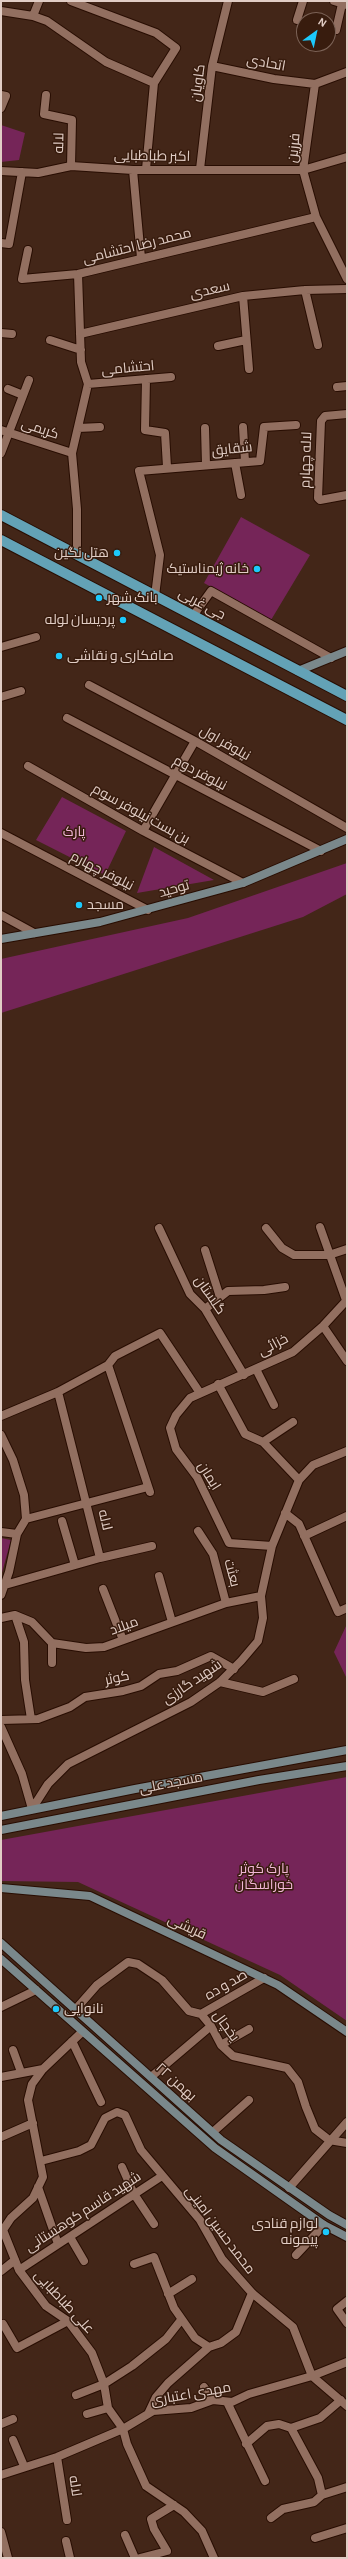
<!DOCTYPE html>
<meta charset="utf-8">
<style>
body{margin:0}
#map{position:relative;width:348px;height:2559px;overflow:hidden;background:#432618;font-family:"Alegreya Sans",sans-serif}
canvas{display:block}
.frame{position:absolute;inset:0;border:2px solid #e1cdc5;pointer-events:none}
.north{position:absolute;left:296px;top:12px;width:40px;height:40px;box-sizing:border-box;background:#381c0e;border:1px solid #7c6357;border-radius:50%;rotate:33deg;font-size:11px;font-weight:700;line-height:16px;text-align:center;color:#e1cdc5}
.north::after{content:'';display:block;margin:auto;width:14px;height:18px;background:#1cc9fc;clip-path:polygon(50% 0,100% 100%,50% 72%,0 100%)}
</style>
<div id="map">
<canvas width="348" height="2559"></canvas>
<div class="frame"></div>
<div class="north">N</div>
</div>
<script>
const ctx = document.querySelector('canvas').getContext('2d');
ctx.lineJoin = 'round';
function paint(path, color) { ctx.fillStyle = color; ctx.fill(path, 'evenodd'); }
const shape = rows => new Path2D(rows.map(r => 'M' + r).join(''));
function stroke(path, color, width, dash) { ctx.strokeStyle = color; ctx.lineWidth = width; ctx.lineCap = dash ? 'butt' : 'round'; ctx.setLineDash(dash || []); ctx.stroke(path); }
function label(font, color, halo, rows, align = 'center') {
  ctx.font = font + ' "Alegreya Sans",Cairo,sans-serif'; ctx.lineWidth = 3; ctx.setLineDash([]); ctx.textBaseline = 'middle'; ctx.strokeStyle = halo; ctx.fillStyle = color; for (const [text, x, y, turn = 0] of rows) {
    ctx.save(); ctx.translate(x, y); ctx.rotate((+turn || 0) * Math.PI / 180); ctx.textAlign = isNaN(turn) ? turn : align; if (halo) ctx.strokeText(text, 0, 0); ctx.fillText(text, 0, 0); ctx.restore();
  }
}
const green = shape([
 [1,125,25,133,19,160,1,162],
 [241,517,310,555,271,620,204,583],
 [62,797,126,831,105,875,36,840],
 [154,847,214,880,137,893],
 [347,863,347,894,303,917,1,1013,1,959,188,918],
 [1,1538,11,1540,1,1576],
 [347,1624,347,1679,334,1652],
 [347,1777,347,2021,280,1975,78,1882,1,1881,1,1840]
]);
const street = shape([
 [71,1,156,33,176,48,154,83,146,169],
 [334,1,347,5],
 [1,11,33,16,47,21,106,62,154,83],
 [33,16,39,1],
 [297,20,303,1],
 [336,30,342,4],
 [212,66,274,79,315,84],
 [315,84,303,170,316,217,347,279],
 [315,84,347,72],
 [1,95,6,96,1,108],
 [46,95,44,114,72,120,71,166],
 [200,169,212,66,228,1],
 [133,170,141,258],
 [1,171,38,173,71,166,133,170,303,170,347,157],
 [1,243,9,244,22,172],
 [28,250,22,279,78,274,316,217],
 [305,290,318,345],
 [243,296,249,369],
 [1,333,12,334],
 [80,334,243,296,305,290,347,289],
 [50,340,81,350],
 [218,346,246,340],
 [146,379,145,430,165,433,167,467],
 [88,384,171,377],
 [337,387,347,386],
 [8,389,23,395],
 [347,414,325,416,321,421,318,498,320,500,347,495],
 [243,427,245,462],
 [78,428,100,427],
 [205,428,206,465],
 [1,430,72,453],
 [1,453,29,380],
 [235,463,241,495],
 [77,555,77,509,72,453,88,384,81,362,78,274],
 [155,596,160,555,139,471,260,461,264,427,296,425],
 [193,616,211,591,331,658],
 [1,647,36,637],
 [89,685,195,741,347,828],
 [1,697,21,691],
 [67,718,321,851],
 [28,766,143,831,243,883],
 [143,831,195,741],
 [1,833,148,910],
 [1,915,34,933],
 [320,1227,347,1303],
 [159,1228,190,1294,205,1309,244,1375],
 [266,1228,282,1248,294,1255,329,1255,347,1249],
 [205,1250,220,1297],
 [205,1309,228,1291,264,1290,285,1287],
 [323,1326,347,1361],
 [108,1365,150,1492],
 [256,1369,274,1405],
 [218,1384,245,1434,263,1442,299,1480],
 [1,1416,58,1392,108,1365,115,1356,160,1333,200,1393],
 [1,1435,13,1460,24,1495,26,1519,17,1534,9,1572,1,1595],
 [263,1442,293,1422],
 [285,1513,299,1524,338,1612,347,1608],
 [26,1519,148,1487],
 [62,1521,75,1565],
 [198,1531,213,1554,226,1603],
 [1,1532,17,1534],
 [304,1536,347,1516],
 [272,1546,229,1543,197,1477,176,1449,170,1428,176,1415,190,1398,293,1352,323,1326,347,1300],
 [100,1558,152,1546],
 [159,1576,172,1622],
 [5,1585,100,1558,58,1392],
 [103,1589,123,1640],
 [15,1615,24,1642,25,1680,31,1719],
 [1,1618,15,1615,32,1622,52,1643,86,1648,104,1647,226,1603,261,1596],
 [52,1663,52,1643],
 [220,1682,263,1692,294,1679],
 [1,1720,38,1719,70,1707,85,1697,123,1691,141,1686,159,1674,177,1671,211,1656,234,1669],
 [1,1727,22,1774,32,1809],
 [32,1809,48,1784,68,1764,191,1702,220,1682,241,1661,258,1641,263,1618,261,1596,272,1546,299,1480,313,1465,347,1451],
 [1,2007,36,1990],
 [75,2010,97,1985,128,1962,138,1964,162,1980,189,2011,201,2014,211,2026,221,2045,233,2056,287,2068,298,2082,306,2107,315,2129,329,2140,347,2143],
 [201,2014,264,1978],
 [82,2032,43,2069,32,2084,28,2100,43,2177,33,2198,11,2218,3,2230,19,2270,46,2306,68,2321,92,2353,104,2384,108,2408,123,2429,127,2444,146,2486,184,2512,202,2531,214,2558],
 [72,2041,101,2102],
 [221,2045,249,2029],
 [13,2050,21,2072],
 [1,2077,43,2069],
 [151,2077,211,2026],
 [213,2132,249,2100],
 [1,2137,33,2123],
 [41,2161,79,2151,91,2145,105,2118,117,2112,125,2115,141,2150,200,2220,222,2259,252,2293,293,2327,312,2376,347,2406],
 [122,2167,134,2194,154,2224],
 [38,2187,58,2244],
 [289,2188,347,2122],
 [70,2237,84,2261],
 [296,2255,324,2225],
 [134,2264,154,2257,174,2308,195,2338,209,2347],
 [19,2270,162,2176],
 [1,2271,15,2260],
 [168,2294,192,2279],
 [347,2301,337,2309,347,2323],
 [3,2324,17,2348,68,2321],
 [204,2387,213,2400],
 [76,2395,104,2384,132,2366,166,2339,181,2320],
 [227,2402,265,2481],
 [87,2414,108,2408],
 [148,2414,156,2397,168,2383,209,2347,221,2343,236,2332,252,2293],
 [1,2424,13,2419],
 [291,2428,320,2418,341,2400],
 [13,2440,24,2466],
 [246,2444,267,2426,279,2424,291,2428,318,2478,322,2495],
 [57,2457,67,2520],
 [1,2475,57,2457,123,2429,153,2411,191,2408,213,2400,232,2402,249,2394,312,2376,347,2362],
 [271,2518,283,2509,314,2502,322,2495,347,2487],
 [1,2532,8,2558],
 [125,2535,135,2558],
 [315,2538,347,2528],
 [66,2541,70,2558],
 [140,2558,167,2551,154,2529,151,2519,174,2505]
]);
const secondary = shape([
 [298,671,347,651],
 [1,939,100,922,243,883,347,839],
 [1,1816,135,1789,347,1750],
 [1,1830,259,1780,347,1766],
 [1,1888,90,1896,278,1985,347,2032],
 [1,1943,221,2140,329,2215,347,2225],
 [1,1959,215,2148,324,2225,347,2237]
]);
const primary = shape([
 [1,515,347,696],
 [1,540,347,720]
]);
const markers = [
 [117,553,4,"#1cc9fc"],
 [257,569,4,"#1cc9fc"],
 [99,598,4,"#1cc9fc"],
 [123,620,4,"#1cc9fc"],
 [59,656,4,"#1cc9fc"],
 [79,905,4,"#1cc9fc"],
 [56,2009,4,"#1cc9fc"],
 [326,2232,4,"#1cc9fc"]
];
const streetNames = [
 ["اتحادی",266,63,10],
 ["کاویان",198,83,-82],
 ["لاله",59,143,-89],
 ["فرزین",294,148,-84],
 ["اکبر طباطبایی",152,156,1],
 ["محمد رضا احتشامی",137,246,-14],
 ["سعدی",210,290,-12],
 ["احتشامی",128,368,-5],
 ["کریمی",40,429,18],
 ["شقایق",232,449,-6],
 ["لاله چهارم",306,460,-88],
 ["جی غربی",202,604,28],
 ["نیلوفر اول",225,743,30],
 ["نیلوفر دوم",200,773,28],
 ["بن بست نیلوفر سوم",141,814,29],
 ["نیلوفر چهارم",102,871,27],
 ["توحید",174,889,-16],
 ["گلستان",210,1295,55],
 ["خزائی",273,1345,-28],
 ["ایمان",209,1476,58],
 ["لاله",105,1520,77],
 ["بعثت",232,1573,75],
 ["میلاد",124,1626,-20],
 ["کوثر",117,1678,-12],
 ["شهید گارزی",192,1682,-34],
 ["مسجد علی",171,1783,-11],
 ["قریشی",187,1927,25],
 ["صد و ده",226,1985,-30],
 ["یخچال",226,2026,54],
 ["۲۲ بهمن",176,2082,42],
 ["شهید قاسم کوهستانی",83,2212,-33],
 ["محمد حسین امینی",220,2230,53],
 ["علی طباطبایی",64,2302,47],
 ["مهدی اعتباری",191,2394,-10],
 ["لاله",75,2486,81]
];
const poiNames = [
 ["هتل نگین",109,553],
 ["خانه ژیمناستیک",249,569],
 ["بانک شهر",107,598,"left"],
 ["پردیسان لوله",115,620],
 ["صافکاری و نقاشی",67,656,"left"],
 ["مسجد",87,905,"left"],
 ["نانوایی",64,2009,"left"],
 ["لوازم قنادی",318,2224],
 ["پیمونه",318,2240]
];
const parkNames = [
 ["پارک",74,832],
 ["پارک کوثر",264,1869],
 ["خوراسگان",264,1885]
];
paint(green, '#752558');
stroke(street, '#280d02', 10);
stroke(secondary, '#280d02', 10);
stroke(primary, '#280d02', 12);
stroke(street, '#926f60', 8);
stroke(secondary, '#7a888b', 8);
stroke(primary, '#63a2b6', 10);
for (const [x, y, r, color] of markers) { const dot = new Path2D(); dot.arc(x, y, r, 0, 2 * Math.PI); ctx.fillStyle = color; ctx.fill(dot); stroke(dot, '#381c0e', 1.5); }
label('14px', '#e1cdc5', '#381c0e', streetNames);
label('14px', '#e1cdc5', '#381c0e', poiNames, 'right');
label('14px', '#f1b6d6', '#381c0e', parkNames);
</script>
